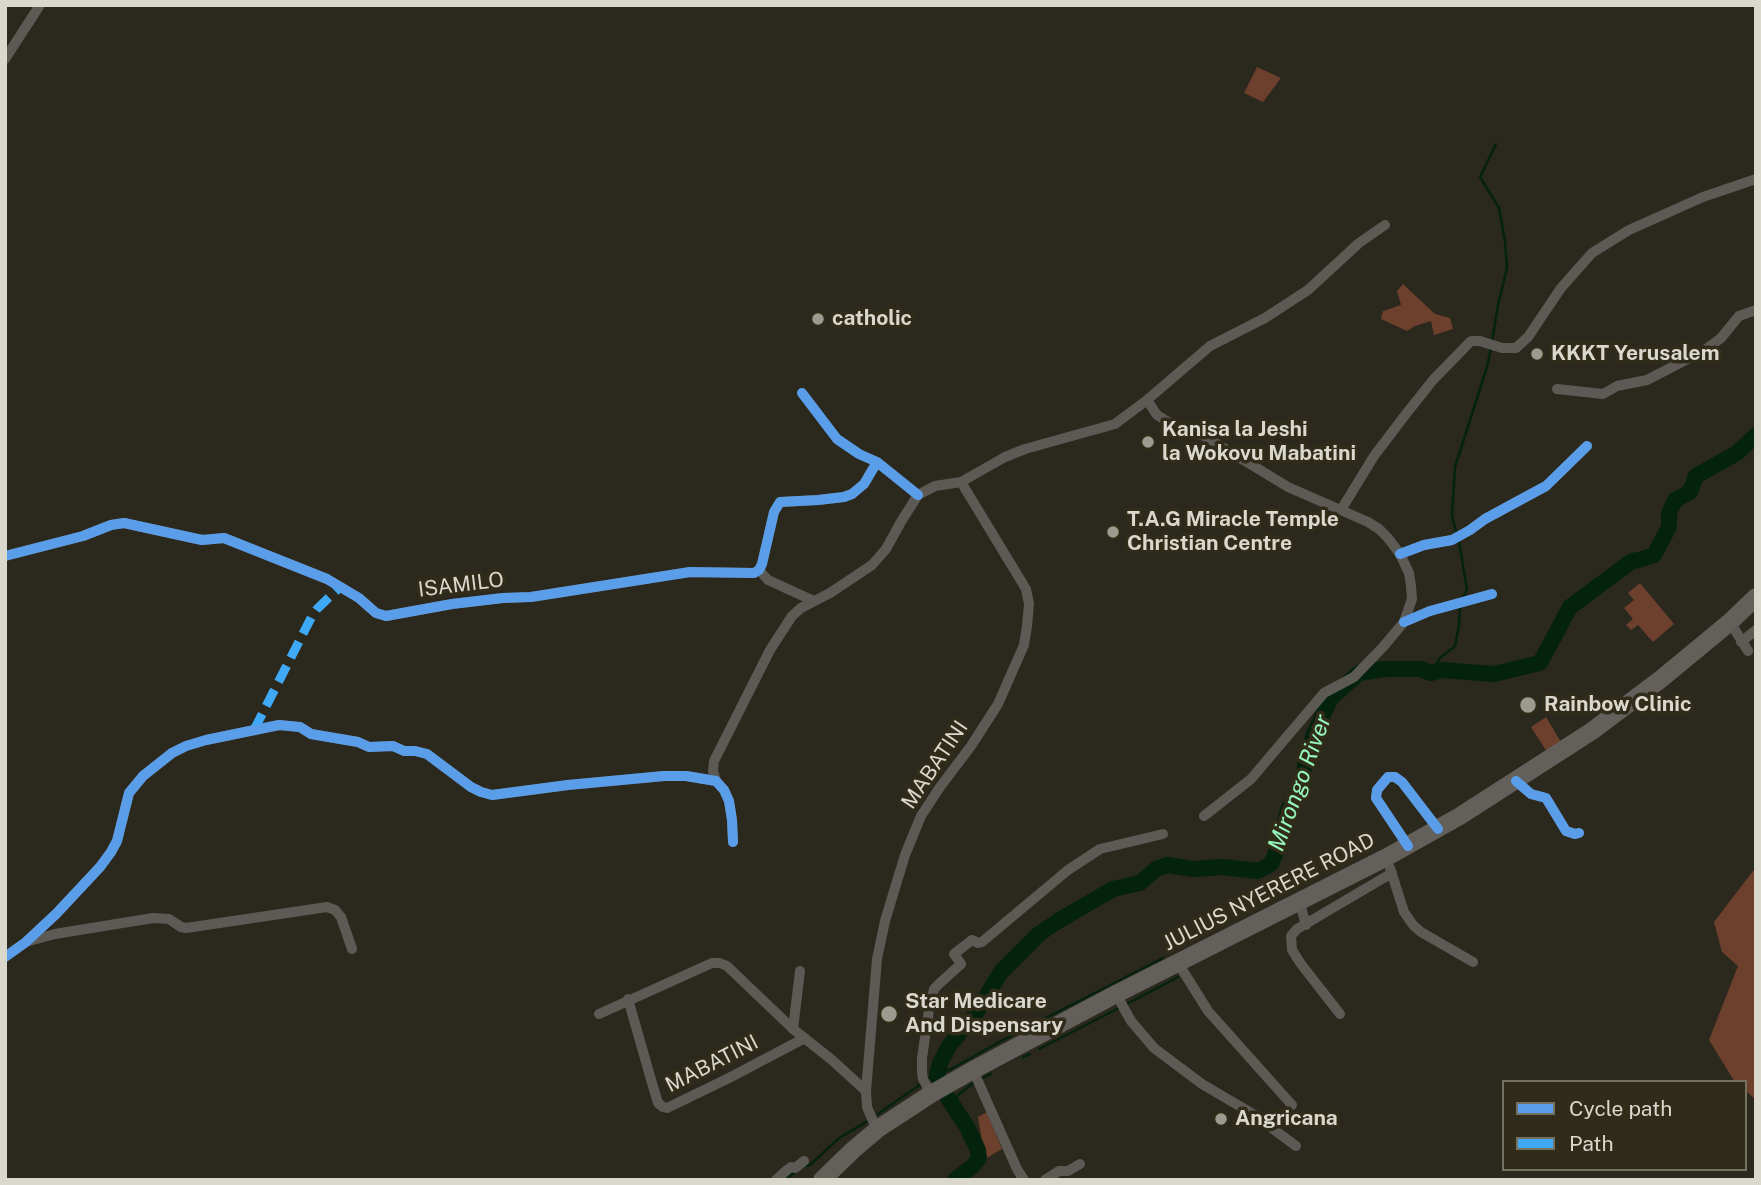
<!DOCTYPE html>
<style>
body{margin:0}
#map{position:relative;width:1761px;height:1185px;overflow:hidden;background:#2b281e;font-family:"Public Sans",sans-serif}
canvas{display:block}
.frame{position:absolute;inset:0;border:7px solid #dad8cd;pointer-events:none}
.legend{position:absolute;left:1502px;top:1080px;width:245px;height:91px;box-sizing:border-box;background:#302c19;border:2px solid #747161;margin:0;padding:9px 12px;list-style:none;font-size:21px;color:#dad8cd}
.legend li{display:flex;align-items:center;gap:14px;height:35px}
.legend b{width:35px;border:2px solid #747161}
</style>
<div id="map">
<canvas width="1761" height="1185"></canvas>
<div class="frame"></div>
<ul class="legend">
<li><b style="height:9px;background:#5a9eea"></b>Cycle path</li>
<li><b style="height:9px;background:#3fa9f5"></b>Path</li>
</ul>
</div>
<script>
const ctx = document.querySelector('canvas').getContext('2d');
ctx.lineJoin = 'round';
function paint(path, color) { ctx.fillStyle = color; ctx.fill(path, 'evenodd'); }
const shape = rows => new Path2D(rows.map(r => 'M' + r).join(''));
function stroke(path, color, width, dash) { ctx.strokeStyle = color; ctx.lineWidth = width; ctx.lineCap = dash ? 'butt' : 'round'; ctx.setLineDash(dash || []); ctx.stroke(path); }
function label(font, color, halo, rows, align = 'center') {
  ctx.font = font + ' "Public Sans",sans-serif'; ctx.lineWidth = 7; ctx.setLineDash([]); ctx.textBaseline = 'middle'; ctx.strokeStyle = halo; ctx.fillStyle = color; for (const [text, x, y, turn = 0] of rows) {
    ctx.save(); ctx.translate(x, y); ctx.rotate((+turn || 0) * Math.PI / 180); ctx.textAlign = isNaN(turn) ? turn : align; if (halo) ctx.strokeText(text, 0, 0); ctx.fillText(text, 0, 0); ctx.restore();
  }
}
const green = shape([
 [1257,67,1281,78,1263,102,1244,93],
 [1403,284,1435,314,1450,318,1453,329,1434,335,1431,321,1415,326,1407,331,1381,319,1383,311,1401,305,1397,291],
 [1640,583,1674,624,1653,642,1638,625,1631,630,1626,625,1633,619,1624,608,1634,600,1628,593],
 [1546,717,1561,742,1547,752,1531,727],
 [1756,867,1756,1100,1745,1090,1745,1082,1736,1082,1733,1079,1709,1040,1738,966,1722,952,1714,922],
 [987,1112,1002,1149,985,1159,978,1117]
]);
const stream = shape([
 [1492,342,1498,305,1507,268,1505,241,1499,208,1480,177,1496,144],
 [1457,535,1452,516,1455,467,1487,367,1491,348],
 [1459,541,1467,590,1462,599],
 [1431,673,1440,658,1455,646,1459,625,1460,606],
 [1125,1005,1178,977],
 [1039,1049,1119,1008],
 [1023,1057,1030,1054],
 [939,1070,946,1071,951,1069,1001,1041,1163,958],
 [983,1078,991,1074],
 [926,1080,937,1073],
 [953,1106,959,1094,975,1082],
 [878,1114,921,1084],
 [804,1166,810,1165,839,1138,868,1121],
 [785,1180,796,1171]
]);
const river = shape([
 [937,1076,940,1063,949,1046,974,1016,1001,972,1039,934,1058,921,1113,889,1140,883,1156,869,1167,865,1194,869,1222,867,1258,871,1271,864,1278,848,1288,810,1302,786,1306,760,1314,734,1331,698,1359,673,1385,669,1421,669,1431,673,1441,670,1494,674,1540,663,1570,607,1632,561,1639,560,1654,555,1669,527,1669,513,1675,500,1690,492,1696,476,1737,453,1756,435],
 [948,1098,967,1127,978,1150,979,1158,973,1166,955,1180]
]);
const street = shape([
 [5,59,40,5],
 [1557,389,1603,394,1617,386,1647,380,1705,350,1721,338,1739,316,1756,310],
 [1147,400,1157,415,1176,427,1204,436,1288,487,1368,522,1379,529,1388,538,1400,554,1409,573,1411,586,1412,599,1404,622,1383,647,1354,677,1324,693,1251,779,1204,816],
 [1341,510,1374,456,1406,414,1433,380,1471,341,1480,341,1502,348,1516,348,1528,337,1561,288,1592,253,1629,230,1703,197,1756,179],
 [1400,554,1424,545,1452,540,1470,530,1485,519,1546,486,1587,446],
 [5,556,83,536,111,525,124,523,202,540,224,538,327,579,359,598,376,613,386,616,452,604,503,598,531,597,690,572,754,573,759,570,762,564,774,512,780,502,818,500,844,497,852,494,864,484,877,462],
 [759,570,768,580,814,601],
 [1404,622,1430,611,1492,594],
 [1730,622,1748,651],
 [1741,642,1756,630],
 [716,781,713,771,714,761,770,650,792,616,801,608,830,593,872,565,886,549,902,520,918,495,935,486,961,482,1005,457,1025,449,1115,424,1147,400,1210,346,1265,318,1308,290,1359,243,1385,225],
 [1516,781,1531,794,1546,798,1566,831,1575,834,1579,833],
 [1408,846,1376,798,1377,790,1388,777,1395,777,1402,782,1438,829],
 [1390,868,1404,912,1413,925,1421,932,1473,962],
 [1299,900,1306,925],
 [29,941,55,934,153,918,169,919,181,927,186,928,327,907,335,910,341,917,352,949],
 [5,957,26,942,56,914,100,867,111,852,117,841,129,793,143,776,172,753,186,746,206,740,279,725,300,727,311,734,358,742,369,747,393,746,404,751,415,751,427,754,471,787,481,792,492,795,568,785,664,776,686,776,716,781,724,790,729,801,732,820,733,842],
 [1178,963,1208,1011,1292,1105],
 [1116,994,1131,1021,1154,1048,1202,1084,1253,1114,1296,1146],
 [628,999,652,1083,658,1103,663,1107,667,1108,727,1079,805,1038],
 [599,1014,712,963,720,963,727,966,793,1029,832,1060,866,1091],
 [1340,1014,1301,964,1292,950,1291,936,1297,929,1392,873],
 [793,1029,800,971],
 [973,1070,1017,1169,1024,1180],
 [931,1094,923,1079,922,1072,922,1058,929,1010,934,989,941,982,961,964,954,954,972,940,978,943,982,942,1068,870,1100,849,1163,834],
 [879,1128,873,1121,867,1107,866,1091,877,959,885,921,905,855,921,816,940,787,971,746,998,704,1024,645,1027,626,1029,604,1026,589,961,482],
 [776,1180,787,1170,791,1167,795,1168,804,1161],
 [1045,1180,1059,1171,1068,1171,1080,1164]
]);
const highway = shape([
 [822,1180,853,1150,879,1128,931,1094,973,1070,1116,994,1387,857,1460,816,1592,731,1661,679,1730,622,1756,597]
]);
const quiet = shape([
 [254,730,312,616,317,609,340,587]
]);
const cycleway = shape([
 [802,393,837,439,859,454,877,462,918,495],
 [1400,554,1424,545,1452,540,1470,530,1485,519,1546,486,1587,446],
 [5,556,83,536,111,525,124,523,202,540,224,538,327,579,359,598,376,613,386,616,452,604,503,598,531,597,690,572,754,573,759,570,762,564,774,512,780,502,818,500,844,497,852,494,864,484,877,462],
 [1404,622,1430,611,1492,594],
 [1516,781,1531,794,1546,798,1566,831,1575,834,1579,833],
 [1408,846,1376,798,1377,790,1388,777,1395,777,1402,782,1438,829],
 [5,957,26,942,56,914,100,867,111,852,117,841,129,793,143,776,172,753,186,746,206,740,279,725,300,727,311,734,358,742,369,747,393,746,404,751,415,751,427,754,471,787,481,792,492,795,568,785,664,776,686,776,716,781,724,790,729,801,732,820,733,842]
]);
const markers = [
 [818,319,7,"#9d9a90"],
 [1537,354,7,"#9d9a90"],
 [1148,442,7,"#9d9a90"],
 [1113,532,7,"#9d9a90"],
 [1528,705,9,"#9d9a90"],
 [889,1014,9,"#9d9a90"],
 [1221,1119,7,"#9d9a90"]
];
const poiNames = [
 ["catholic",832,319],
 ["KKKT Yerusalem",1551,354],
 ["Kanisa la Jeshi",1162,430],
 ["la Wokovu Mabatini",1162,454],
 ["T.A.G Miracle Temple",1127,520],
 ["Christian Centre",1127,544],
 ["Rainbow Clinic",1544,705],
 ["Star Medicare",905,1002],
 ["And Dispensary",905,1026],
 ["Angricana",1235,1119]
];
const streetNames = [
 ["ISAMILO",461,585,-7],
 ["MABATINI",935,765,-56],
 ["JULIUS NYERERE ROAD",1269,892,-27],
 ["MABATINI",712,1064,-27]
];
const waterNames = [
 ["Mirongo River",1300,783,-70]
];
paint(green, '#6d3f2d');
stroke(stream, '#04230f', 2.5);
stroke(river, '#04230f', 16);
stroke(street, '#5d5a56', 10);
stroke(highway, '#635f5a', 18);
stroke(quiet, '#3fa9f5', 9, [18, 9]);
stroke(cycleway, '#5a9eea', 10);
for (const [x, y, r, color] of markers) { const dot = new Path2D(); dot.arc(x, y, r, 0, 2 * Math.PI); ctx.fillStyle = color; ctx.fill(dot); stroke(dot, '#302c19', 2.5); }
label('bold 21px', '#dad8cd', '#302c19', poiNames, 'left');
label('21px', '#dad8cd', '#302c19', streetNames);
label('italic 23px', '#96f7ba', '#302c19', waterNames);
</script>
